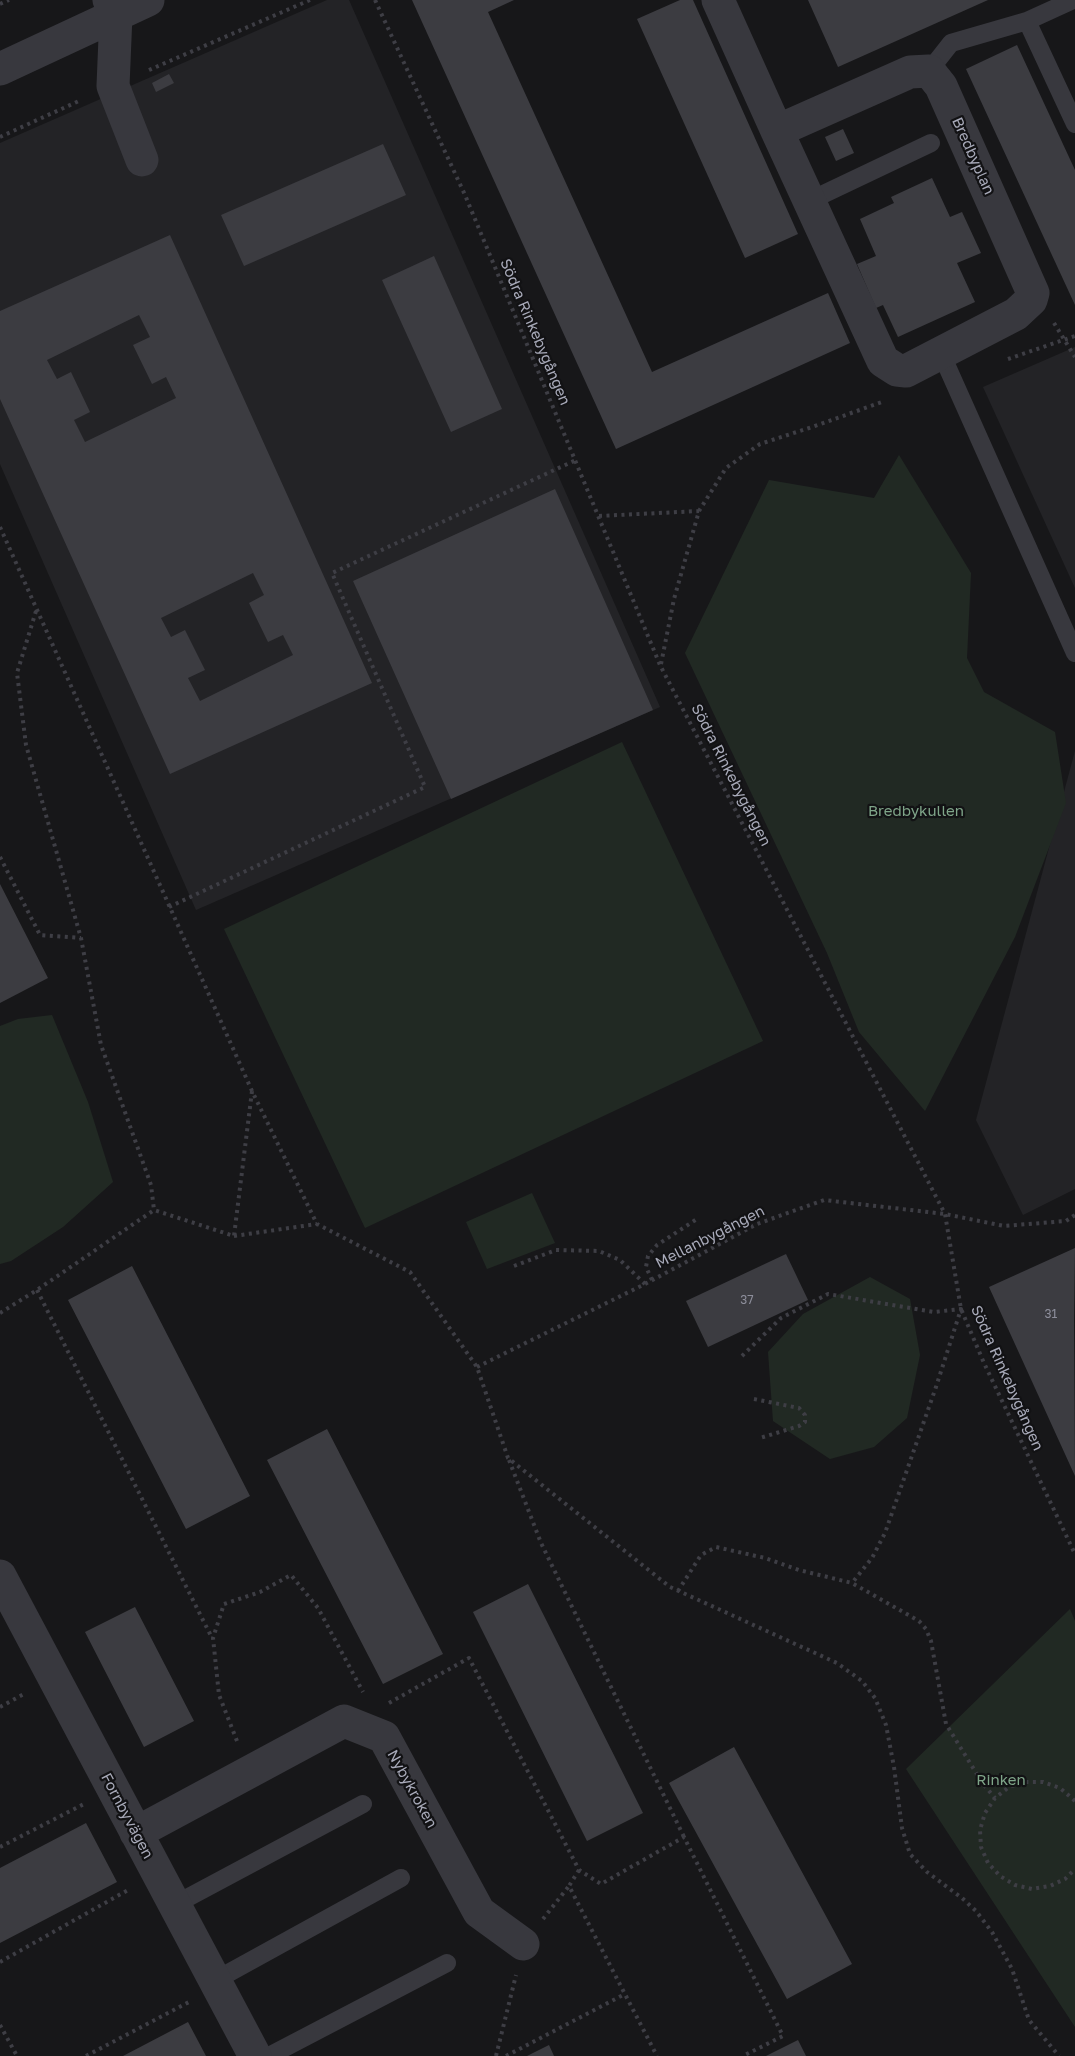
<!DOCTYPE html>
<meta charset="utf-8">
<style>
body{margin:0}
canvas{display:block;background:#171719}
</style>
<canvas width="1075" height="2056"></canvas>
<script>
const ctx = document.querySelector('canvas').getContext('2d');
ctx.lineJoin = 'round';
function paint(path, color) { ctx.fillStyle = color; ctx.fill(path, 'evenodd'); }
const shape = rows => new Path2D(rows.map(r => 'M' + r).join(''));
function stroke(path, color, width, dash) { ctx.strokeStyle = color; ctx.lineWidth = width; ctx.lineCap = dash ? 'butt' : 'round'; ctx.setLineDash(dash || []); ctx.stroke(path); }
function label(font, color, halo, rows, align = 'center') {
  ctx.font = font + ' "Golos Text",sans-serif'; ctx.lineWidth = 4.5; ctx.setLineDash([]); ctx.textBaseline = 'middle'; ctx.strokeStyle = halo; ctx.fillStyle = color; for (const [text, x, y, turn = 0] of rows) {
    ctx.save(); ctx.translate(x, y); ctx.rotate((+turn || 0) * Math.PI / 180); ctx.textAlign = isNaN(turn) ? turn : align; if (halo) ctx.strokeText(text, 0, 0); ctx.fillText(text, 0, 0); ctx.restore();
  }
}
const built = shape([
 [327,0,349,0,660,707,196,910,0,464,0,143],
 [1075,347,1075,588,983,387],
 [1075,751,1075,1189,1023,1215,976,1120]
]);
const green = shape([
 [899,455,971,573,967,658,984,692,1055,732,1066,803,1015,937,925,1111,859,1032,827,953,685,653,769,480,874,498],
 [622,742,763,1041,365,1228,224,929],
 [52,1015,88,1102,113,1182,63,1227,11,1261,0,1264,0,1026,18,1019],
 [532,1193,555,1243,487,1269,466,1222],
 [870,1277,910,1299,920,1355,907,1418,874,1447,830,1459,773,1421,768,1352,803,1314],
 [1070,1609,1075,1621,1075,2027,906,1769]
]);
const building = shape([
 [412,0,514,0,488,12,652,372,828,293,850,343,616,449],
 [680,0,693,0,798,234,745,258,637,19],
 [808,0,988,0,838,67],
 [1017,45,1075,170,1075,305,966,69],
 [169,74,174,83,156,92,152,83],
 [843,129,854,153,836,161,825,137],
 [383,144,406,195,244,266,221,215],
 [932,178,950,217,962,212,981,253,957,263,975,302,898,337,883,305,876,308,857,264,876,256,860,219,894,203,891,197],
 [170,235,372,683,170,774,0,399,0,311],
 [139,315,150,337,133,345,152,384,166,377,176,398,85,442,74,420,90,412,71,372,57,379,47,360],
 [253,573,264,595,249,603,268,642,283,635,293,655,200,701,188,678,205,670,185,630,171,637,161,618],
 [434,256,502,409,451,432,382,280],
 [555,489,653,710,451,799,353,581],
 [0,884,48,978,0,1003],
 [1075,1248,1074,1321,1075,1476,989,1287],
 [786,1254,808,1300,708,1347,686,1301],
 [132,1266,250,1496,186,1529,68,1300],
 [327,1429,443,1654,383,1684,267,1460],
 [528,1584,643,1813,587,1841,473,1612],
 [135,1607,194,1721,144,1747,85,1632],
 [734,1747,852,1964,787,1999,669,1783],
 [86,1823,117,1882,0,1943,0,1868],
 [188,2022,206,2056,123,2056],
 [798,2040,806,2056,766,2056],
 [549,2045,554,2056,527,2056]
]);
const path = shape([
 [375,0,465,195,660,665,945,1214,961,1309,984,1363,1075,1554],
 [0,4,9,0],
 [149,70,310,0],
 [0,137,81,100],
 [1054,323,1075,357],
 [1008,359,1075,336],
 [599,516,699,511],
 [0,527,252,1091,317,1224,410,1272,477,1367,508,1458,670,1587,837,1663,862,1681,875,1698,886,1725,894,1767,902,1828,910,1854,927,1872,962,1898,976,1911,992,1932,1012,1969,1029,2020,1059,2056],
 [36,611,17,673,26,745,81,938,101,1045,151,1185,154,1210],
 [661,664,674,599,699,511,726,468,760,444,809,428,885,401],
 [0,857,40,935,81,938],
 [169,907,425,787,332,573,576,460],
 [234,1236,317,1224],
 [514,1266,556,1250,599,1251,620,1260,645,1284],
 [652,1280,646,1267,648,1256,657,1245,697,1219],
 [37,1290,212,1638],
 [0,1313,37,1290,154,1210,234,1236,252,1091],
 [742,1356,781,1318,828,1294,934,1312,961,1309,936,1387,885,1533,872,1558,852,1583],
 [477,1367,645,1284,757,1224,824,1200,945,1214,1004,1226,1066,1221,1075,1215],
 [754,1399,799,1408,805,1415,805,1422,799,1426,760,1438],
 [509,1460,541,1543,684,1837],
 [678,1591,701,1555,716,1547,765,1558,799,1570,852,1583,919,1621,926,1629,931,1641,946,1724,983,1784,995,1798],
 [389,1703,469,1658,579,1870,601,1884,684,1837,783,2036,743,2056],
 [0,1707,24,1694],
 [237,1741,219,1695,213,1638,224,1604,260,1592,291,1575,318,1608,363,1692],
 [1075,1801,1060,1788,1043,1782,1026,1782,1009,1787,995,1798,985,1813,980,1830,981,1847,988,1863,1000,1876,1015,1885,1032,1889,1050,1886,1065,1879,1075,1869],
 [0,1847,84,1804],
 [579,1870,569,1886,657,2056],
 [543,1919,569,1886],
 [0,1962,128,1890],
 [0,2025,17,2056],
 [86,2056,189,2002],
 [496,2056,516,1975],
 [506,2056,625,1994]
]);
const service = shape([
 [1027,21,1075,124],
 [929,71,951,43,1027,21,1073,0],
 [809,201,931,143],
 [941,353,1075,653],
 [174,1905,363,1804],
 [214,1981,401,1878],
 [269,2056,447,1963]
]);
const minor = shape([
 [109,0,116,14,113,86,142,160],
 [718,0,777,131,883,361,897,370,906,371,1016,314,1031,300,1033,293,941,86,929,71,910,72,777,131],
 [0,69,148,0],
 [0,1576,255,2056],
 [136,1833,344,1721,384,1737,479,1912,523,1944]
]);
const numberNames = [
 ["37",747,1300],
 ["31",1051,1314]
];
const streetNames = [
 ["Bredbyplan",973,156,66],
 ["Södra Rinkebygången",535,332,67],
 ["Södra Rinkebygången",731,775,63],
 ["Mellanbygången",710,1237,-27],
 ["Södra Rinkebygången",1007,1378,66],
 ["Nybykroken",412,1789,61],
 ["Fornbyvägen",127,1816,62]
];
const parkNames = [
 ["Bredbykullen",916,811],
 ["Rinken",1001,1780]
];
paint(built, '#232326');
paint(green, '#212923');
paint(building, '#3c3c41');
stroke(path, '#3e3e45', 4, [3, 4.5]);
stroke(service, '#38383e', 18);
stroke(minor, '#38383e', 33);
label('12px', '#8d8e9b', null, numberNames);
label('15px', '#a8aab9', '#121214', streetNames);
label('15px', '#7fa589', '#121214', parkNames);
</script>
